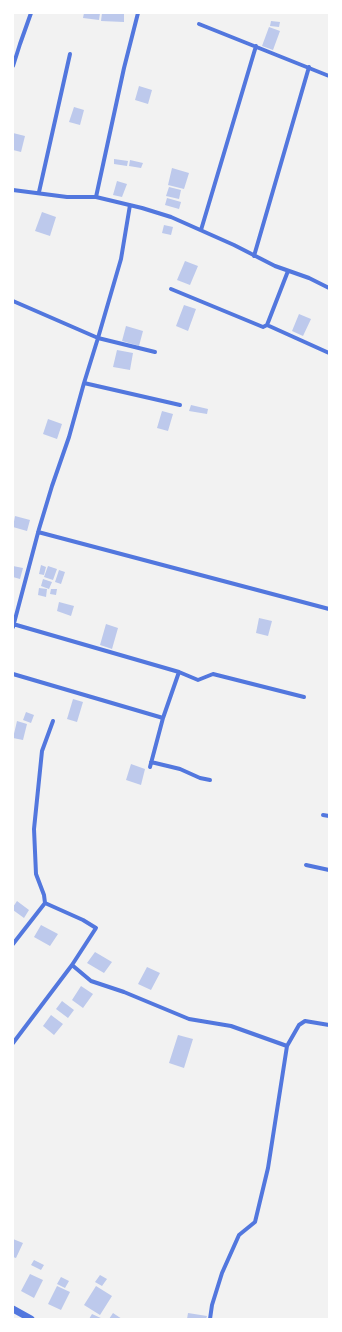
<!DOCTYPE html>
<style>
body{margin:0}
#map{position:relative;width:342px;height:1332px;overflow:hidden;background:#f2f2f2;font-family:Merriweather,serif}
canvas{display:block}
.frame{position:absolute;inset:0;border:14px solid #fff;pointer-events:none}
</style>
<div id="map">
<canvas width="342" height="1332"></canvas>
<div class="frame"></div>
</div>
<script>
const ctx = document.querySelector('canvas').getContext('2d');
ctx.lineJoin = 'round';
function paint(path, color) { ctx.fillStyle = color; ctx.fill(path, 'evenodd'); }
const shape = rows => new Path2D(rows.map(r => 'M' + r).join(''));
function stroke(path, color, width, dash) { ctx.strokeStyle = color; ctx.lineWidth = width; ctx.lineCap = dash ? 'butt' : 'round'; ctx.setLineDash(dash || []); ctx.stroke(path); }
const building = shape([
 [84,13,100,13,99,20,83,18],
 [102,13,124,13,124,22,101,21],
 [271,21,280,22,279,27,270,26],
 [269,27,280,31,273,50,262,46],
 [139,86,152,90,148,104,135,100],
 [74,107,84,110,80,125,69,122],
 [13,133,25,136,21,152,13,150],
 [114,159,128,161,127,166,114,164],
 [130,160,143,163,141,168,129,166],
 [172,168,189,173,184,189,168,185],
 [117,181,127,184,122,197,113,195],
 [169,187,181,190,179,199,166,196],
 [167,198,181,202,179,209,165,205],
 [42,212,56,217,50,236,35,231],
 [164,225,173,227,171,235,162,233],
 [185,261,198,266,190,285,177,280],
 [184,305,196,309,188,331,176,326],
 [299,314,311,319,303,336,292,331],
 [126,326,143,331,139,346,122,341],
 [117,350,133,353,130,370,113,367],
 [191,405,208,409,207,414,189,411],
 [162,411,173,414,168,431,157,428],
 [48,419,62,424,57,439,43,434],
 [15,516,30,520,27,531,13,527],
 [41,565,46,567,44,575,39,574],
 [13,566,23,568,20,579,13,577],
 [48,566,57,569,53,580,44,577],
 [59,570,65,572,61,584,55,582],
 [43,579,52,582,49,589,41,586],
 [39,588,47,589,46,597,38,595],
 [51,589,57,589,56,595,50,594],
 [59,602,74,606,71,616,57,611],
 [259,618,272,621,268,636,256,633],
 [106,624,118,628,112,649,100,645],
 [73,699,83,702,77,722,67,719],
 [26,712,34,715,31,723,23,720],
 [17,721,27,724,23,740,13,738],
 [131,764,145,769,141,785,126,780],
 [17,901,29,910,24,918,13,910,13,907],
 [41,925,58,934,50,946,34,937],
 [95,952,112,962,104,973,87,963],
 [147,967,160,973,151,990,138,984],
 [81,986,93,994,83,1008,72,1000],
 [62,1001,74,1010,68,1018,56,1009],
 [51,1015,63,1024,54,1035,43,1026],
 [178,1035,193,1039,184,1068,169,1063],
 [13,1239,23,1243,16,1258,13,1257],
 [34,1260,44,1265,41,1270,31,1265],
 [30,1274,43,1280,34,1298,21,1291],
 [100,1275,107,1279,102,1286,95,1282],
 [61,1277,69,1281,65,1288,57,1284],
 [57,1286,70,1292,61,1310,48,1304],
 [96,1286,112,1296,100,1315,84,1305],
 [113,1313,122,1319,109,1319],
 [188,1313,207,1316,206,1319,187,1319],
 [92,1314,103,1319,89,1319]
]);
const minor = shape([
 [199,24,329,76],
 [13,66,20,44,31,13],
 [13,190,67,197,96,197,142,208,171,217,234,245,275,266,309,278,329,288],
 [39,192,70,54],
 [96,197,124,68,138,13],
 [201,230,256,46],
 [254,256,309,67],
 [171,289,263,327,267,325,288,271],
 [13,301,98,338,155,352],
 [267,325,329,353],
 [84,383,180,405],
 [38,532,329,609],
 [13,627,39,529,52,486,69,437,84,383,98,338,121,259,130,205],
 [179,672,198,680,213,674,304,697],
 [13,674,163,718,179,672,13,624],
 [151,762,180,769,200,778,210,780],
 [150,767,163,718],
 [323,815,329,816],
 [306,865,329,870],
 [13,944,45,903],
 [72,965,91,981,124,992,189,1019,231,1026,287,1046,299,1025,305,1021,329,1025],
 [13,1043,72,965,96,928,83,920,45,903,44,895,36,874,34,829,42,751,53,721],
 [210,1319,212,1305,222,1273,239,1235,255,1222,268,1168,287,1046]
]);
const tertiary = shape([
 [13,1309,31,1319]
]);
paint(building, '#bdc9ec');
stroke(minor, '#5277de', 4);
stroke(tertiary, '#5277de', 7);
</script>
